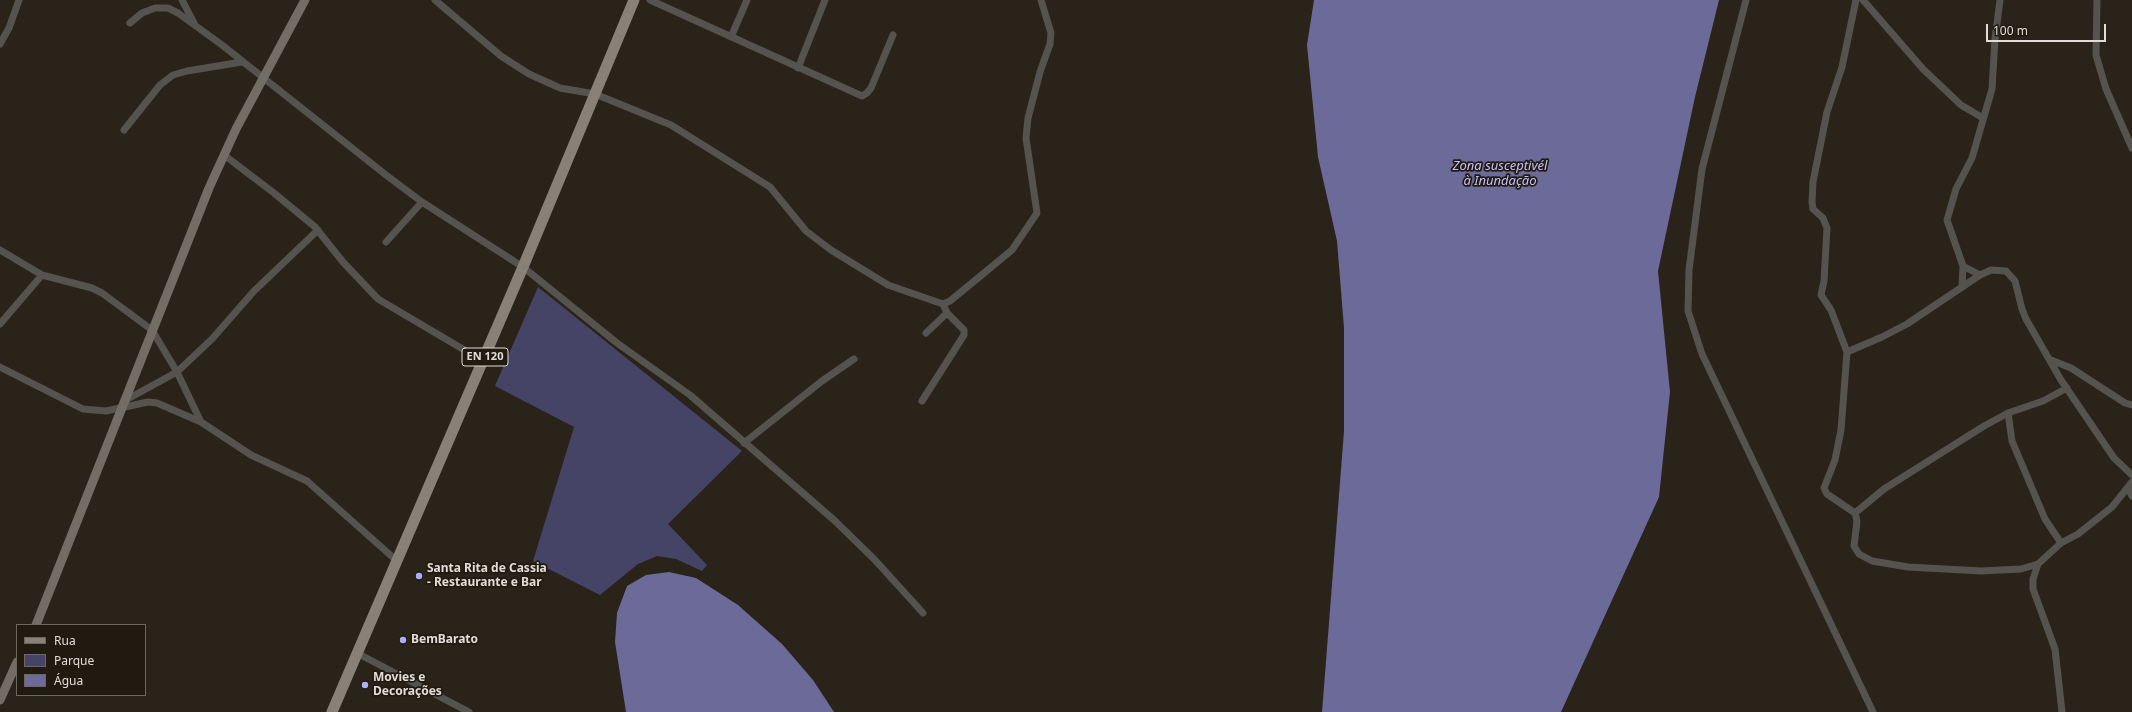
<!DOCTYPE html>
<meta charset="utf-8">
<style>
body{margin:0}
#map{position:relative;width:2132px;height:712px;overflow:hidden;background:#292319;font-family:"Noto Sans",sans-serif}
canvas{display:block}
.legend{position:absolute;left:16px;top:624px;width:130px;height:72px;box-sizing:border-box;background:#201a10;border:1px solid #6d685f;margin:0;padding:5px 7px;list-style:none;font-size:12px;color:#e1ddd6}
.legend li{display:flex;align-items:center;gap:8px;height:20px}
.legend b{width:20px;border:1px solid #6d685f}
.scale{position:absolute;left:1986px;top:24px;width:120px;height:18px;box-sizing:border-box;border:2px solid #e1ddd6;border-top:0;padding-left:5px;font-size:12px;line-height:14px;white-space:nowrap;color:#e1ddd6;-webkit-text-stroke:3px #201a10;paint-order:stroke}
</style>
<div id="map">
<canvas width="2132" height="712"></canvas>
<ul class="legend">
<li><b style="height:5px;background:#878177"></b>Rua</li>
<li><b style="height:11px;background:#454467"></b>Parque</li>
<li><b style="height:11px;background:#6b6a98"></b>Água</li>
</ul>
<div class="scale">100 m</div>
</div>
<script>
const ctx = document.querySelector('canvas').getContext('2d');
ctx.lineJoin = 'round';
function paint(path, color) { ctx.fillStyle = color; ctx.fill(path, 'evenodd'); }
const shape = rows => new Path2D(rows.map(r => 'M' + r).join(''));
function stroke(path, color, width, dash) { ctx.strokeStyle = color; ctx.lineWidth = width; ctx.lineCap = dash ? 'butt' : 'round'; ctx.setLineDash(dash || []); ctx.stroke(path); }
function label(font, color, halo, rows, align = 'center') {
  ctx.font = font + ' "Noto Sans",sans-serif'; ctx.lineWidth = 3.5; ctx.setLineDash([]); ctx.textBaseline = 'middle'; ctx.strokeStyle = halo; ctx.fillStyle = color; for (const [text, x, y, turn = 0] of rows) {
    ctx.save(); ctx.translate(x, y); ctx.rotate((+turn || 0) * Math.PI / 180); ctx.textAlign = isNaN(turn) ? turn : align; if (halo) ctx.strokeText(text, 0, 0); ctx.fillText(text, 0, 0); ctx.restore();
  }
}
const green = shape([
 [538,287,742,451,668,524,707,565,702,571,676,559,657,556,638,564,600,595,533,561,574,427,495,386]
]);
const water = shape([
 [1314,0,1719,0,1695,97,1658,271,1670,392,1659,497,1561,712,1322,712,1344,431,1344,328,1337,241,1318,157,1307,45],
 [669,572,696,578,738,605,782,644,813,680,834,712,626,712,615,642,617,613,627,586,646,575]
]);
const street = shape([
 [182,0,195,25],
 [435,0,501,56,529,74,560,88,595,94,671,125,770,187,806,231,831,250,888,285,943,304,950,301,1012,250,1037,213,1026,138,1028,118,1040,72,1050,44,1051,33,1041,0],
 [650,0,862,96,867,93,871,88,893,35],
 [1746,0,1702,169,1689,270,1688,311,1702,354,1873,712],
 [1856,0,1842,67,1827,112,1813,182,1812,202,1813,209,1823,218,1827,228,1824,281,1821,295,1831,310,1847,352,1841,430,1835,460,1824,488,1827,494,1855,513,1857,521,1854,546,1859,554,1872,561,1908,567,1981,571,2021,569,2038,564,2061,543,2078,534,2112,507,2132,482],
 [1863,0,1923,69,1961,105,1983,118],
 [2097,0,2096,55,2106,89,2132,148],
 [130,23,142,13,155,8,168,8,178,13,222,45,386,175,422,202,523,267,617,343,690,395,834,520,875,560,923,613],
 [731,37,747,0],
 [0,44,9,28,19,0],
 [798,68,825,0],
 [124,130,160,85,173,75,187,71,242,62],
 [224,155,274,193,315,227,343,262,378,299,483,361],
 [386,242,422,202],
 [0,250,42,275,92,288,102,293,152,330,177,372,201,422],
 [1963,266,1980,275],
 [1962,287,1963,266,1947,220,1956,189,1972,158,1992,89,1995,39,2000,0],
 [0,324,42,275],
 [926,333,947,313],
 [1847,352,1882,337,1907,324,1980,275,1991,270,2006,271,2015,281,2022,309,2026,319,2061,380,2114,458,2132,475],
 [2051,360,2071,368,2125,403,2132,405],
 [0,367,83,409,106,411,148,402,157,403,201,422,251,455,307,481,397,561],
 [124,401,177,372,212,339,254,291,318,230],
 [922,401,964,335,964,330,947,313,943,304],
 [2008,413,2012,441,2045,519,2061,543],
 [744,443,822,381,854,359],
 [2128,488,2132,496],
 [1855,513,1884,489,1984,426,2008,413,2043,401,2067,388],
 [2038,564,2033,579,2033,589,2055,649,2062,712],
 [357,653,469,712]
]);
const secondary = shape([
 [36,625,209,188,236,129,305,0],
 [0,700,17,662]
]);
const primary = shape([
 [332,712,523,267,634,0]
]);
const markers = [
 [419,576,4,"#b0aefa"],
 [403,640,4,"#b0aefa"],
 [365,685,4,"#b0aefa"]
];
const shields = [
 [485,357,46]
];
const shieldNames = [
 ["EN 120",485,357]
];
const poiNames = [
 ["Santa Rita de Cassia",427,569],
 ["- Restaurante e Bar",427,583],
 ["BemBarato",411,640],
 ["Movies e",373,678],
 ["Decorações",373,692]
];
const waterNames = [
 ["Zona susceptivél",1500,166],
 ["à Inundação",1500,181]
];
paint(green, '#454467');
paint(water, '#6b6a98');
stroke(street, '#56534e', 7);
stroke(secondary, '#726d65', 9);
stroke(primary, '#878177', 11);
for (const [x, y, r, color] of markers) { const dot = new Path2D(); dot.arc(x, y, r, 0, 2 * Math.PI); ctx.fillStyle = color; ctx.fill(dot); stroke(dot, '#201a10', 1.5); }
for (const [x, y, w] of shields) { const box = new Path2D(); box.roundRect(x - w / 2, y - 9, w, 18, 3); ctx.fillStyle = '#201a10'; ctx.fill(box); stroke(box, '#e1ddd6', 1); }
label('bold 11px', '#e1ddd6', null, shieldNames);
label('bold 12px', '#e1ddd6', '#201a10', poiNames, 'left');
label('italic 13px', '#c3c2fd', '#201a10', waterNames);
</script>
